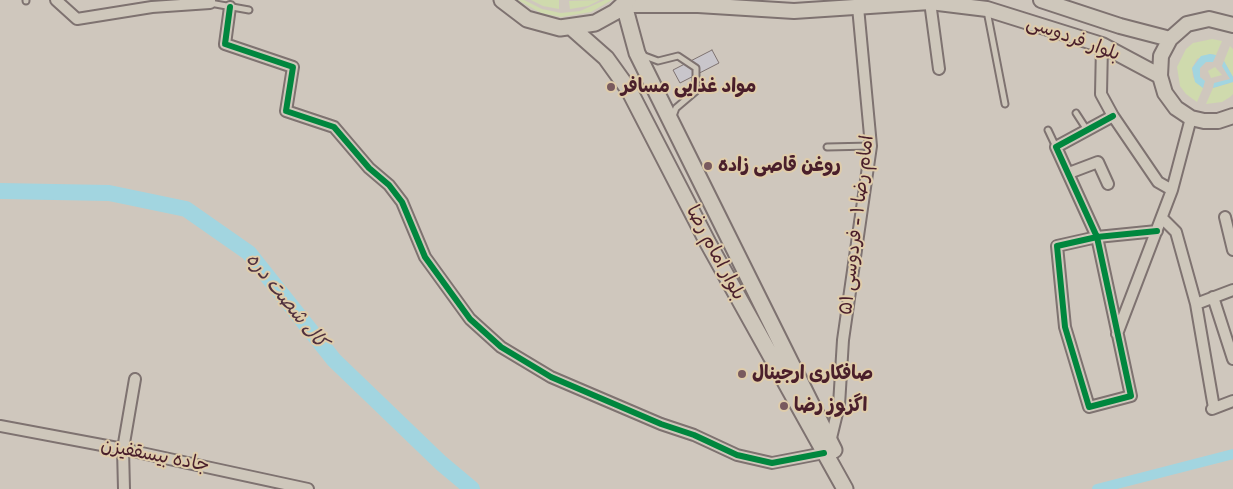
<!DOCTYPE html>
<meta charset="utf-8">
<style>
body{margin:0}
canvas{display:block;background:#cfc7bd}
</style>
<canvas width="1233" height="489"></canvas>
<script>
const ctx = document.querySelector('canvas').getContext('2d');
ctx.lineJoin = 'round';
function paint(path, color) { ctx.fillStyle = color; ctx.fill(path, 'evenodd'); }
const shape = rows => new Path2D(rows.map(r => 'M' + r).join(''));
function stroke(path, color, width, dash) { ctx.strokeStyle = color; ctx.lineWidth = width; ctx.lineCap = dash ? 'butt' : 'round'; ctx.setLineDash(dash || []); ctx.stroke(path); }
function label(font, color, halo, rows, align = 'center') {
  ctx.font = font + ' Itim,"Playpen Sans Arabic",sans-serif'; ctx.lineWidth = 4; ctx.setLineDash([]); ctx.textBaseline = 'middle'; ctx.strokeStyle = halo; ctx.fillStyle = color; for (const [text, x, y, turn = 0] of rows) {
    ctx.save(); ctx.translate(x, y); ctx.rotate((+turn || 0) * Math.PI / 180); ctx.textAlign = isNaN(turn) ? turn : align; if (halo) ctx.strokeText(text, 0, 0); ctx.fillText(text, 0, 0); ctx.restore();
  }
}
const green = shape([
 [518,0,524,0,542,9,561,13,580,11,605,0,612,0,591,12,561,17,541,13],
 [531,0,559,0,559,9,543,6],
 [600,0,588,6,570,9,569,1],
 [1212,39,1222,41,1216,55,1210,54,1197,59,1192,68,1193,77,1203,88,1197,102,1186,94,1180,86,1177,67,1186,49,1193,43],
 [1230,46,1233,49,1233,77,1224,61],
 [1215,67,1222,75,1211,78,1208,71],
 [1233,82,1233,94,1230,97,1222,102,1206,104,1213,88]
]);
const water = shape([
 [1210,54,1216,55,1213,62,1206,62,1200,68,1200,77,1205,81,1203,88,1195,82,1192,68,1201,56],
 [1224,61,1233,77,1233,82,1213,88,1214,83,1230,79,1222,66]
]);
const canal = shape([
 [1097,489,1233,454]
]);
const river = shape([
 [0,191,109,193,186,209,249,253,334,360,441,463,472,489]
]);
const building = shape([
 [712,50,719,63,680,83,673,70,712,50]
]);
const service = shape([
 [26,1,26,0],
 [210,3,249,10],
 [987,11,1005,104],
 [642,55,658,61,678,56,696,68,696,91,676,108,673,116],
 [1076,113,1087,130],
 [1048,130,1056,147],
 [827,147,871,146]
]);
const minor = shape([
 [56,0,77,19,152,7,210,3,210,0],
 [930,2,939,69],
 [230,7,225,44,293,67,286,111,334,127,369,168,389,185,402,202,425,257,470,319,501,347,551,377,661,424,694,435,737,455,772,463,824,453],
 [1102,45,1101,94,1113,116,1158,182,1172,190],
 [1113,116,1056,147,1097,237,1131,396,1089,407,1065,327,1057,246,1097,237,1157,231],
 [1069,173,1098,162,1108,184],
 [1225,217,1233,250],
 [1163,219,1176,232,1196,304,1214,408],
 [1213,297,1233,359],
 [1196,304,1233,290],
 [1117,334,1172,190,1191,118],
 [1212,409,1233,401],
 [0,426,123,449,308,489],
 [830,442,839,405,843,340,871,146,858,7],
 [124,489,123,449,135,379]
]);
const secondary = shape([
 [1041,0,1120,26,1170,39],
 [624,5,698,5,794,11,930,2,987,9,1102,45,1160,76],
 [1233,25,1209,19,1187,24,1170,39,1161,56,1160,76,1165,93,1176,108,1191,118,1204,121,1218,121,1233,116]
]);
const primary = shape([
 [502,0,527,19,560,28,595,23,615,12,628,0],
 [624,5,637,53,834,450],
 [572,28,606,58,629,90,708,243,845,489]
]);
const cycleway = shape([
 [230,7,225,44,293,67,286,111,334,127,369,168,389,185,402,202,425,257,470,319,501,347,551,377,661,424,694,435,737,455,772,463,824,453],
 [1113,116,1056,147,1097,237,1131,396,1089,407,1065,327,1057,246,1097,237,1157,231]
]);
const markers = [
 [611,87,5,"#795a5e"],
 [708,166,5,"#795a5e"],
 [742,374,5,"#795a5e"],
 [784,406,5,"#795a5e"]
];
const streetNames = [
 ["بلوار فردوسی",1073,39,20],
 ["امام رضا ۱ - فردوسی ۵۱",857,225,-83],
 ["بلوار امام رضا",715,253,62],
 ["جاده بیسقفیزن",155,456,11]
];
const poiNames = [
 ["مواد غذایی مسافر",621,87],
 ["روغن قاصی زاده",718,166],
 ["صافکاری ارجینال",752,374],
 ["اگزوز رضا",794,406]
];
const waterNames = [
 ["کال شصت دره",286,301,51]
];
paint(green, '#cfdaad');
paint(water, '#a2d5e0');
stroke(canal, '#a2d5e0', 10);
stroke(river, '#a2d5e0', 16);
paint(building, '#c9c6cb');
stroke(building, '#7e7270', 1);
stroke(service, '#7e7270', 9);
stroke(minor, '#7e7270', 14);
stroke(secondary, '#7e7270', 18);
stroke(primary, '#7e7270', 19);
stroke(service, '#cec7bb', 5);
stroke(minor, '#cec7bb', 10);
stroke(secondary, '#cec7bb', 14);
stroke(primary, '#cec7bb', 15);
stroke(cycleway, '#00873e', 6);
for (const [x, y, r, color] of markers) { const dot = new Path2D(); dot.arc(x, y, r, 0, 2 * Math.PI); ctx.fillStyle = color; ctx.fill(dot); stroke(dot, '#dfccaa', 2); }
label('19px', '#4a1f2b', '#dfccaa', streetNames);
label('bold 19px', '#4a1f2b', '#dfccaa', poiNames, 'left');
label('italic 20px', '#51323f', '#dfccaa', waterNames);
</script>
